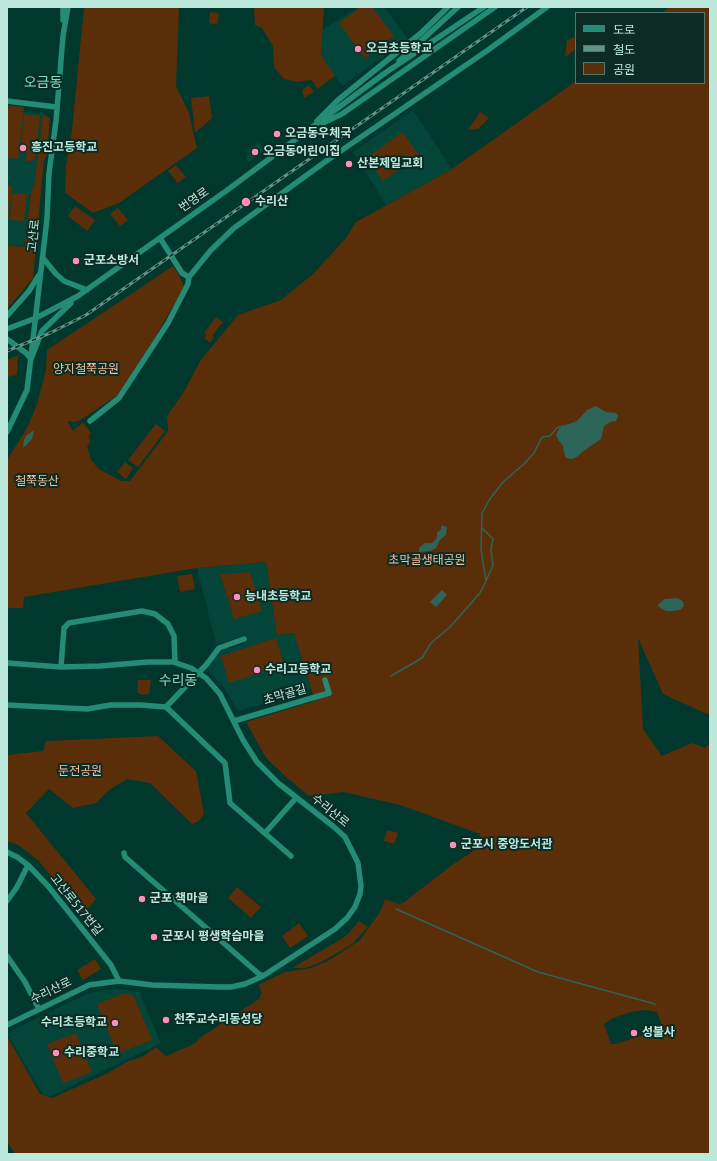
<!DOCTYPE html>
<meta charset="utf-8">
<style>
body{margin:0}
#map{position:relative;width:717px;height:1161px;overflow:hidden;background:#00382d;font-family:"PT Sans","Noto Sans KR",sans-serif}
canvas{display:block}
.frame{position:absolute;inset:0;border:8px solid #bde9dd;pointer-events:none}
.legend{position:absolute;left:575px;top:12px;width:130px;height:72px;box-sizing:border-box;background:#0c2b24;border:1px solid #53776e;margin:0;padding:5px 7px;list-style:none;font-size:12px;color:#bde9dd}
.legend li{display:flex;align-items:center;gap:8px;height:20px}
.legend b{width:20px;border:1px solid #53776e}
</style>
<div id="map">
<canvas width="717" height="1161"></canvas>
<div class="frame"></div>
<ul class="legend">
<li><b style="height:5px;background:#248b77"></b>도로</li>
<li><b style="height:5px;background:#619387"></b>철도</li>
<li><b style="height:11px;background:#592e09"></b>공원</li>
</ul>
</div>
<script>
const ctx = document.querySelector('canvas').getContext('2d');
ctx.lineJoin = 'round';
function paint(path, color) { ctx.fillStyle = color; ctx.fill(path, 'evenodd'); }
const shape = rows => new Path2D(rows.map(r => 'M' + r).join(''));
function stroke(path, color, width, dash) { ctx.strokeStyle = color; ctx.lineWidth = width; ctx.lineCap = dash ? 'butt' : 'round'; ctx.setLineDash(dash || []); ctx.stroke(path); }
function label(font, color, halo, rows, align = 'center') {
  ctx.font = font + ' "PT Sans","Noto Sans KR",sans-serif'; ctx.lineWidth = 4; ctx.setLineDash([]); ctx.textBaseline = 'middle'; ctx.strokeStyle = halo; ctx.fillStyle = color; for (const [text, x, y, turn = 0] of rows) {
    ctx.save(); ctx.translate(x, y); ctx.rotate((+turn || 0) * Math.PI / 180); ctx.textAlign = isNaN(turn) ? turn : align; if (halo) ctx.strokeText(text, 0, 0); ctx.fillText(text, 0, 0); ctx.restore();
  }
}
const built = shape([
 [359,7,384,7,408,39,342,86,321,55,322,30],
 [7,109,43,114,34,186,30,193,24,247,7,245],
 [413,110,452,169,386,205,353,152],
 [259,142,265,150,249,162,246,159,247,157,246,156,249,153,247,150],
 [266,562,277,635,294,633,311,689,238,711,223,686,209,672,209,668,220,652,245,643,244,636,216,644,197,568],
 [119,989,139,992,161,1043,50,1096,43,1095,8,1035,12,1030,89,993,103,990]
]);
const green = shape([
 [84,7,179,7,176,86,189,113,197,148,119,203,93,213,65,193,66,166,72,130],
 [254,7,324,7,321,55,335,76,317,89,312,80,297,82,284,79,274,67,273,46,262,28,255,25],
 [360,7,372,7,394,36,365,58,339,23],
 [669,7,710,7,710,713,707,714,663,694,638,638,643,729,662,756,692,743,705,748,710,743,710,1154,15,1154,7,1141,7,1036,40,1094,52,1098,108,1073,128,1061,142,1057,156,1047,166,1056,194,1044,201,1037,259,999,262,992,258,985,285,972,311,968,328,961,360,940,380,912,385,899,399,904,403,903,452,865,482,845,480,834,400,805,344,792,309,796,286,777,266,758,246,722,315,701,294,633,277,635,266,562,197,568,24,597,23,608,7,608,7,460,27,428,37,404,46,370,47,350,173,266,178,273,184,287,156,336,118,395,79,421,74,422,67,421,73,431,83,422,91,433,89,436,90,443,87,447,91,460,100,470,122,481,130,481,168,431,167,416,185,390,200,361,238,315,281,300,313,274,346,238,356,222,452,169,576,81,576,83,704,83,704,13,662,13],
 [645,1010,657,1012,663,1029,615,1044,611,1044,604,1024,613,1018,631,1012],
 [210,12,219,13,217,25,209,23],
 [574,37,576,41,576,49,565,57,567,40],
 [309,85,314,92,304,98,302,90],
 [209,96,212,118,195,133,191,98],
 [7,105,24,107,18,159,7,158],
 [480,112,489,118,478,129,468,130],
 [24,114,40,116,35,159,32,159,32,161,25,161,26,155,27,155,28,153,24,152,25,147,23,146,23,143,21,143],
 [43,114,50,118,47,155,44,160,33,278,7,309,7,245,24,247,31,192,34,186],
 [402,132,419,155,383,181,367,158],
 [176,165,186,177,178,183,168,171],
 [7,185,12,186,9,218,7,218],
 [12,193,27,194,24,221,10,220],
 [75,206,95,220,87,231,68,216],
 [118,208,128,220,120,226,110,214],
 [216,317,223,322,212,336,214,338,210,343,204,338,206,335,204,333],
 [18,355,17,375,7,377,7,360],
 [156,424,165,431,138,467,128,460],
 [125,462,133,468,126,479,117,472],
 [250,572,262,611,234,619,220,574],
 [192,574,195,589,180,592,177,576],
 [276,638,284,665,229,683,221,656],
 [138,680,151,680,149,694,142,695,137,692],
 [158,736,196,771,204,814,199,821,192,824,150,783,127,779,109,790,96,803,73,808,49,789,26,813,96,899,83,915,38,860,18,845,7,841,7,755,43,751,46,741],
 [387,830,398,833,394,844,384,841],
 [237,887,261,907,251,918,228,898],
 [359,921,368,927,352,944,327,959,317,964,305,968,292,968,341,939,348,934],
 [299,923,308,936,290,948,282,936],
 [95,959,101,969,83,980,77,970],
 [125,993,134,996,152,1040,117,1054,97,1004],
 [76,1033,92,1072,63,1083,47,1044]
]);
const water = shape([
 [596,406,606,412,616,413,618,416,616,421,610,422,604,426,601,439,582,452,577,457,572,459,566,458,564,452,563,446,559,441,556,435,559,429,563,426,577,421,587,410],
 [34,430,32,439,23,448,24,440,26,436],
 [442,525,447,527,446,535,440,540,436,548,430,551,419,552,419,548,425,543,432,543,437,538,437,532,440,531],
 [442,590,447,595,436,607,430,602],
 [676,598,680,599,683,602,684,606,680,610,673,611,666,611,659,607,658,605,664,599]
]);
const stream = shape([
 [482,528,493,539,491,550,493,565,486,581],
 [391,676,422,658,431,643,450,627,480,593,486,581,481,549,482,513,490,499,503,482,524,464,534,453,542,437,550,436,557,428,563,426],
 [396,909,538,972,655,1004]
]);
const minor = shape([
 [63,20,63,7],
 [399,61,458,7],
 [7,101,56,107],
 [317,121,338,100,421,33,448,7],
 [323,123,342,114,495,7],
 [160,238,182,273,189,277],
 [43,258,56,274,64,281,87,290],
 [7,316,29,291,39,275],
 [7,329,36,318,78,296,226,191,385,73,484,7],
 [7,339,26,353,31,359,42,331,71,303],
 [90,421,119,398,168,323,188,284,189,277,211,250,234,228,329,159,488,50,547,7],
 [7,432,27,390,30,365,47,219,49,173,56,121,63,36,68,7],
 [7,663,61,667,100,666,148,662,173,662,191,668,206,678,220,694,243,740,257,762,278,783,334,827,345,837,358,863,361,886,360,894,355,907,347,918,335,929,263,976,245,984,231,987,219,987,152,985,119,981,89,985,7,1025],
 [61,667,64,628,69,623,142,611,155,614,168,624,174,636,175,662],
 [7,705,87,709,111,705,140,705,166,707,225,763,230,803,291,856],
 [166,707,207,664,219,648,244,639],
 [234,721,329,693,325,680],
 [265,833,296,798],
 [7,852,17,857,28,865,48,886,111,965,119,981],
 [124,853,125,857,259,974,263,976],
 [7,901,17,887,28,865],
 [7,956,25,982,39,1009]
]);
const rail = shape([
 [7,351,50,333,86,315,527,7]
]);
const markers = [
 [358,49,4,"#ff8ebb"],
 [277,134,4,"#ff8ebb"],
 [23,148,4,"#ff8ebb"],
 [255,152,4,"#ff8ebb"],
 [349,164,4,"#ff8ebb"],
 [246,202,5,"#ff8ebb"],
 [76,261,4,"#ff8ebb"],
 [237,597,4,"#ff8ebb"],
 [257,670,4,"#ff8ebb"],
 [453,845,4,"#ff8ebb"],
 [142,899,4,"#ff8ebb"],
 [154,937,4,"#ff8ebb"],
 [166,1020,4,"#ff8ebb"],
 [115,1023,4,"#ff8ebb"],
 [634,1033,4,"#ff8ebb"],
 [56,1053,4,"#ff8ebb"]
];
const poiNames = [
 ["오금초등학교",366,49],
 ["오금동우체국",285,134],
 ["흥진고등학교",31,148],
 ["오금동어린이집",263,152],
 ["산본제일교회",357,164],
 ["수리산",255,202],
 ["군포소방서",84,261],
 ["능내초등학교",245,597],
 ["수리고등학교",265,670],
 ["군포시 중앙도서관",461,845],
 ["군포 책마을",150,899],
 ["군포시 평생학습마을",162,937],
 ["천주교수리동성당",174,1020],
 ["수리초등학교",107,1023,"right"],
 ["성불사",642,1033],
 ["수리중학교",64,1053]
];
const streetNames = [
 ["번영로",194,200,-35],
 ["고산로",34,236,-84],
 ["초막골길",285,695,-16],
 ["수리산로",330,811,39],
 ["고산로517번길",76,905,51],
 ["수리산로",51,991,-26]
];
const parkNames = [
 ["양지철쭉공원",86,370],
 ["철쭉동산",37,482],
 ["초막골생태공원",427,561],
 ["둔전공원",80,772]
];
const quarterNames = [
 ["오금동",43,83],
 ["수리동",178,681]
];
paint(built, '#044539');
paint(green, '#592e09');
paint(water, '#2d6558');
stroke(stream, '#2d6558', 1.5);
stroke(minor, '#248b77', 5.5);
stroke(rail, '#619387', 3);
stroke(rail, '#0c2b24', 1.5, [4.5]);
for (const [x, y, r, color] of markers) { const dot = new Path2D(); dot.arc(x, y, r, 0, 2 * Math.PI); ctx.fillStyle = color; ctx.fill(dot); stroke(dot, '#0c2b24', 1.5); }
label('bold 12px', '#bde9dd', '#0c2b24', poiNames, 'left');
label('12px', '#bde9dd', '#0c2b24', streetNames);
label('12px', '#f2be9b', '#0c2b24', parkNames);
label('14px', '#7eddc5', '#0c2b24', quarterNames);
</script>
